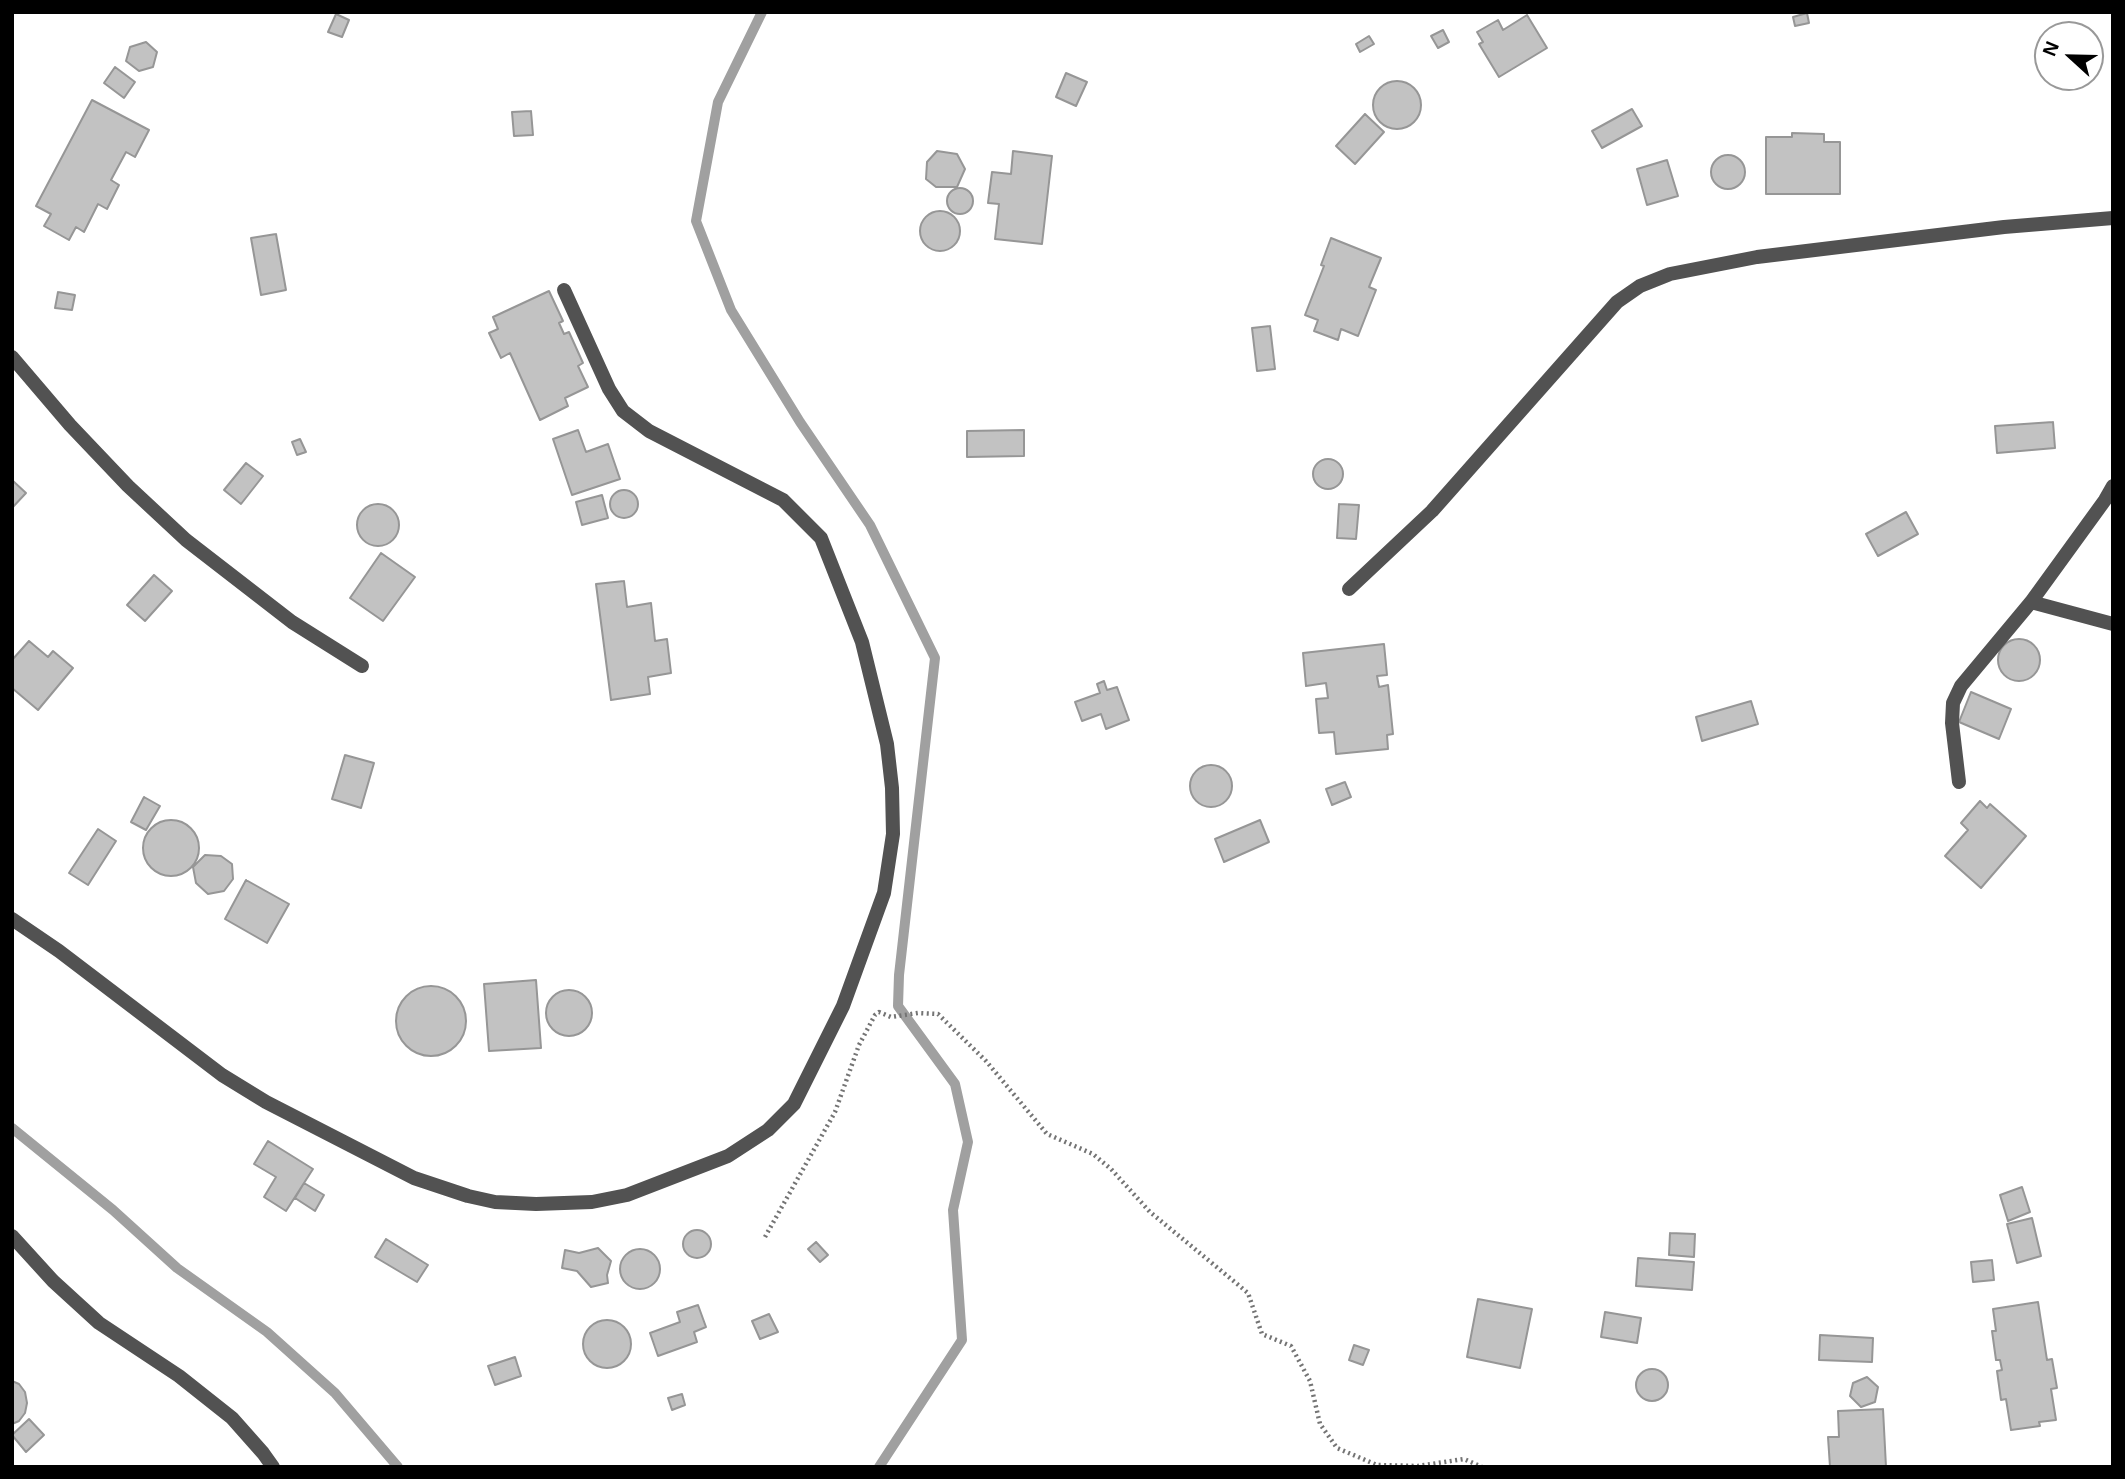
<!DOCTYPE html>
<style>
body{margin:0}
#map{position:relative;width:2125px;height:1479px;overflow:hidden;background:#fff;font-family:Helvetica,sans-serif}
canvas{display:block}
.frame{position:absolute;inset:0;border:14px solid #000;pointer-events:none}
.north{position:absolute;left:2034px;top:21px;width:70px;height:70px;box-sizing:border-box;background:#fff;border:2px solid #999;border-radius:50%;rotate:292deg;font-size:19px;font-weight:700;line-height:28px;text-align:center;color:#000}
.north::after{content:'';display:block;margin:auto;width:24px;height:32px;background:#000;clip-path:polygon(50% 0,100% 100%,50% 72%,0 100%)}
</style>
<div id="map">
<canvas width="2125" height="1479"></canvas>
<div class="frame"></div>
<div class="north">N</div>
</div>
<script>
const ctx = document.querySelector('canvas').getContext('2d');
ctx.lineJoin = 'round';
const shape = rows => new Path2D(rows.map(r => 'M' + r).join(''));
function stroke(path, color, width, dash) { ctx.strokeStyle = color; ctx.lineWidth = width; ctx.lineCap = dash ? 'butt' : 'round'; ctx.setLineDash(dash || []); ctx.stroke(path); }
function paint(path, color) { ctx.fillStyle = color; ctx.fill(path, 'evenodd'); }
const stream = shape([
 [762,12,718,102,696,221,731,310,800,422,870,525,935,658,899,975,898,1006,955,1084,968,1142,953,1210,962,1340,879,1467],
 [12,1128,113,1210,177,1268,267,1332,335,1393,398,1467]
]);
const building = shape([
 [1807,13,1809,23,1795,26,1793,17,1807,13],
 [336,14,349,20,342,37,328,32,336,14],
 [1527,15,1547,48,1499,77,1479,44,1483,42,1477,32,1498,20,1503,30,1527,15],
 [1443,30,1449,42,1438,48,1431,36,1443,30],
 [1369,36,1374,44,1360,52,1356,44,1369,36],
 [146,42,157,52,153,67,139,71,126,61,130,47,146,42],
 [115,67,135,82,124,98,104,83,115,67],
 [1066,73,1087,82,1076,106,1056,97,1066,73],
 '1373 105a24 24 0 1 1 48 0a24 24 0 1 1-48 0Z',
 [92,100,149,130,135,157,126,152,111,180,119,185,107,209,98,204,84,232,76,227,69,240,44,226,51,214,36,206,92,100],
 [1632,109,1642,126,1602,148,1592,131,1632,109],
 [531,111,533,135,514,136,512,112,531,111],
 [1365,114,1384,132,1355,164,1336,146,1365,114],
 [1792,133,1824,134,1824,142,1840,142,1840,194,1766,194,1766,137,1792,137,1792,133],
 [937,151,957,154,965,169,957,187,936,187,926,179,927,162,937,151],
 [1013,151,1052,156,1042,244,995,239,999,204,988,203,992,172,1011,174,1013,151],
 '1711 172a17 17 0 1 1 34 0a17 17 0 1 1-34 0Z',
 [1667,160,1678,196,1647,205,1637,169,1667,160],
 '947 201a13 13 0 1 1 26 0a13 13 0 1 1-26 0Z',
 '920 231a20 20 0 1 1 40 0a20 20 0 1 1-40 0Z',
 [276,234,286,290,261,295,251,238,276,234],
 [1331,238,1381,258,1369,287,1376,290,1358,336,1341,329,1338,340,1314,331,1318,320,1305,315,1324,266,1321,265,1331,238],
 [549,291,563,321,559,323,564,334,569,332,583,363,578,366,588,387,565,398,568,406,540,420,510,353,501,358,489,333,498,329,493,317,549,291],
 [58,292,75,295,72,310,55,308,58,292],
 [1270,326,1275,369,1257,371,1252,328,1270,326],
 [2053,422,2055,448,1997,453,1995,426,2053,422],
 [578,430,586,452,608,444,620,479,572,495,553,439,578,430],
 [1024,430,1024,456,967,457,967,431,1024,430],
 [300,439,306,452,297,455,292,442,300,439],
 '1313 474a15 15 0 1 1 30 0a15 15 0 1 1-30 0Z',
 [246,463,263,476,241,504,224,490,246,463],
 [12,480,26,493,12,508,12,480],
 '610 504a14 14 0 1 1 28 0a14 14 0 1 1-28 0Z',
 [602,495,608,518,582,525,576,502,602,495],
 '357 525a21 21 0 1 1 42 0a21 21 0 1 1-42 0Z',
 [1339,504,1359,505,1356,539,1337,538,1339,504],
 [1906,512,1918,534,1878,556,1866,534,1906,512],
 [381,553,415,577,383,621,350,598,381,553],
 [154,575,172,591,145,621,127,605,154,575],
 [624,581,627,607,651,603,655,641,667,639,671,673,648,677,650,694,611,700,596,584,624,581],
 '1998 660a21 21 0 1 1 42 0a21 21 0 1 1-42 0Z',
 [29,641,48,657,53,651,73,668,38,710,12,688,12,660,29,641],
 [1384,644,1387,675,1377,676,1379,687,1388,685,1393,734,1387,735,1388,749,1336,754,1334,732,1319,733,1316,699,1328,698,1326,683,1306,686,1303,653,1384,644],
 [1104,681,1107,690,1117,687,1129,720,1106,729,1101,714,1082,721,1075,702,1100,693,1097,684,1104,681],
 [1971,692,2011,709,1999,739,1959,722,1971,692],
 [1751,701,1758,724,1702,741,1696,717,1751,701],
 [345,755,374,763,361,808,332,799,345,755],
 '1190 786a21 21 0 1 1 42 0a21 21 0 1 1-42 0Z',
 [1345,782,1351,797,1332,805,1326,789,1345,782],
 [144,797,160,806,146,830,131,822,144,797],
 [1980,801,1987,808,1990,804,2026,836,1981,888,1945,856,1968,830,1961,823,1980,801],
 [1260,820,1269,842,1224,862,1215,839,1260,820],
 '143 848a28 28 0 1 1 56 0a28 28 0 1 1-56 0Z',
 [98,829,116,841,88,885,69,873,98,829],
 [205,855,221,856,232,864,233,879,224,891,208,894,196,883,193,867,205,855],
 [246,880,289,904,267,943,225,919,246,880],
 [536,980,541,1048,489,1051,484,984,536,980],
 '396 1021a35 35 0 1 1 70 0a35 35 0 1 1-70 0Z',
 '546 1013a23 23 0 1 1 46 0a23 23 0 1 1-46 0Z',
 [268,1141,313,1169,286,1211,264,1197,276,1177,254,1164,268,1141],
 [304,1183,324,1195,315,1211,295,1198,304,1183],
 [2022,1187,2030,1212,2008,1221,2000,1195,2022,1187],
 [2032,1218,2041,1256,2017,1263,2007,1224,2032,1218],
 '683 1244a14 14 0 1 1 28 0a14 14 0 1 1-28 0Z',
 [1670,1233,1695,1234,1694,1257,1669,1255,1670,1233],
 [386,1239,428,1265,417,1282,375,1257,386,1239],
 [816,1242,828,1255,820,1262,808,1249,816,1242],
 [598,1248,611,1261,607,1275,608,1283,591,1287,577,1271,562,1268,565,1250,579,1253,598,1248],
 '620 1269a20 20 0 1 1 40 0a20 20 0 1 1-40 0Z',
 [1638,1258,1694,1262,1692,1290,1636,1286,1638,1258],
 [1992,1260,1994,1280,1973,1282,1971,1262,1992,1260],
 [1478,1299,1532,1309,1520,1368,1467,1357,1478,1299],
 [2038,1302,2047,1360,2052,1359,2057,1388,2051,1389,2056,1420,2039,1422,2040,1426,2011,1430,2006,1399,2001,1400,1997,1371,2002,1370,2000,1360,1996,1360,1992,1331,1996,1331,1993,1309,2038,1302],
 [698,1305,706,1327,694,1332,697,1342,658,1356,650,1333,680,1322,677,1312,698,1305],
 [1605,1312,1641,1318,1637,1343,1601,1337,1605,1312],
 [769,1314,778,1332,760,1339,752,1321,769,1314],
 '583 1344a24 24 0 1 1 48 0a24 24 0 1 1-48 0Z',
 [1820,1335,1873,1338,1872,1362,1819,1360,1820,1335],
 [1354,1345,1369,1350,1363,1365,1349,1360,1354,1345],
 [515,1357,521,1376,495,1385,488,1366,515,1357],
 '1636 1385a16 16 0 1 1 32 0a16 16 0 1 1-32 0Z',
 [1867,1377,1878,1387,1875,1402,1861,1407,1850,1396,1853,1383,1867,1377],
 [12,1381,19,1384,25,1392,27,1403,25,1413,19,1421,12,1424,12,1381],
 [682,1394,685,1405,672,1410,668,1398,682,1394],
 [1883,1409,1886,1467,1830,1467,1828,1437,1839,1437,1838,1411,1883,1409],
 [29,1419,44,1435,26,1452,12,1435,29,1419]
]);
const path = shape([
 [765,1237,835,1112,859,1045,875,1015,879,1012,891,1017,918,1013,938,1014,986,1061,1047,1134,1093,1154,1111,1169,1150,1212,1248,1293,1262,1334,1291,1346,1310,1381,1320,1424,1337,1448,1377,1465,1418,1466,1464,1459,1482,1467]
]);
const minor = shape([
 [12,357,70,425,128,486,186,540,292,622,362,666],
 [1349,589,1432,511,1617,302,1640,286,1670,274,1757,257,2004,227,2113,218],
 [2031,602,2113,624],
 [1959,782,1952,723,1953,703,1961,686,2031,602,2105,500,2113,486],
 [12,919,59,951,222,1075,266,1102,414,1178,468,1196,495,1202,536,1204,592,1202,627,1195,728,1156,768,1130,794,1104,843,1006,884,893,893,834,892,788,887,744,862,642,821,538,783,500,649,431,623,411,609,389,564,290],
 [12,1236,53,1281,99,1323,179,1376,232,1418,263,1453,273,1467]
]);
stroke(stream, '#a0a0a0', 10);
paint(building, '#c2c2c2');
stroke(building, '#969696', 2);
stroke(path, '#747474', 4.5, [2, 3.5]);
stroke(minor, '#525252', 14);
</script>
